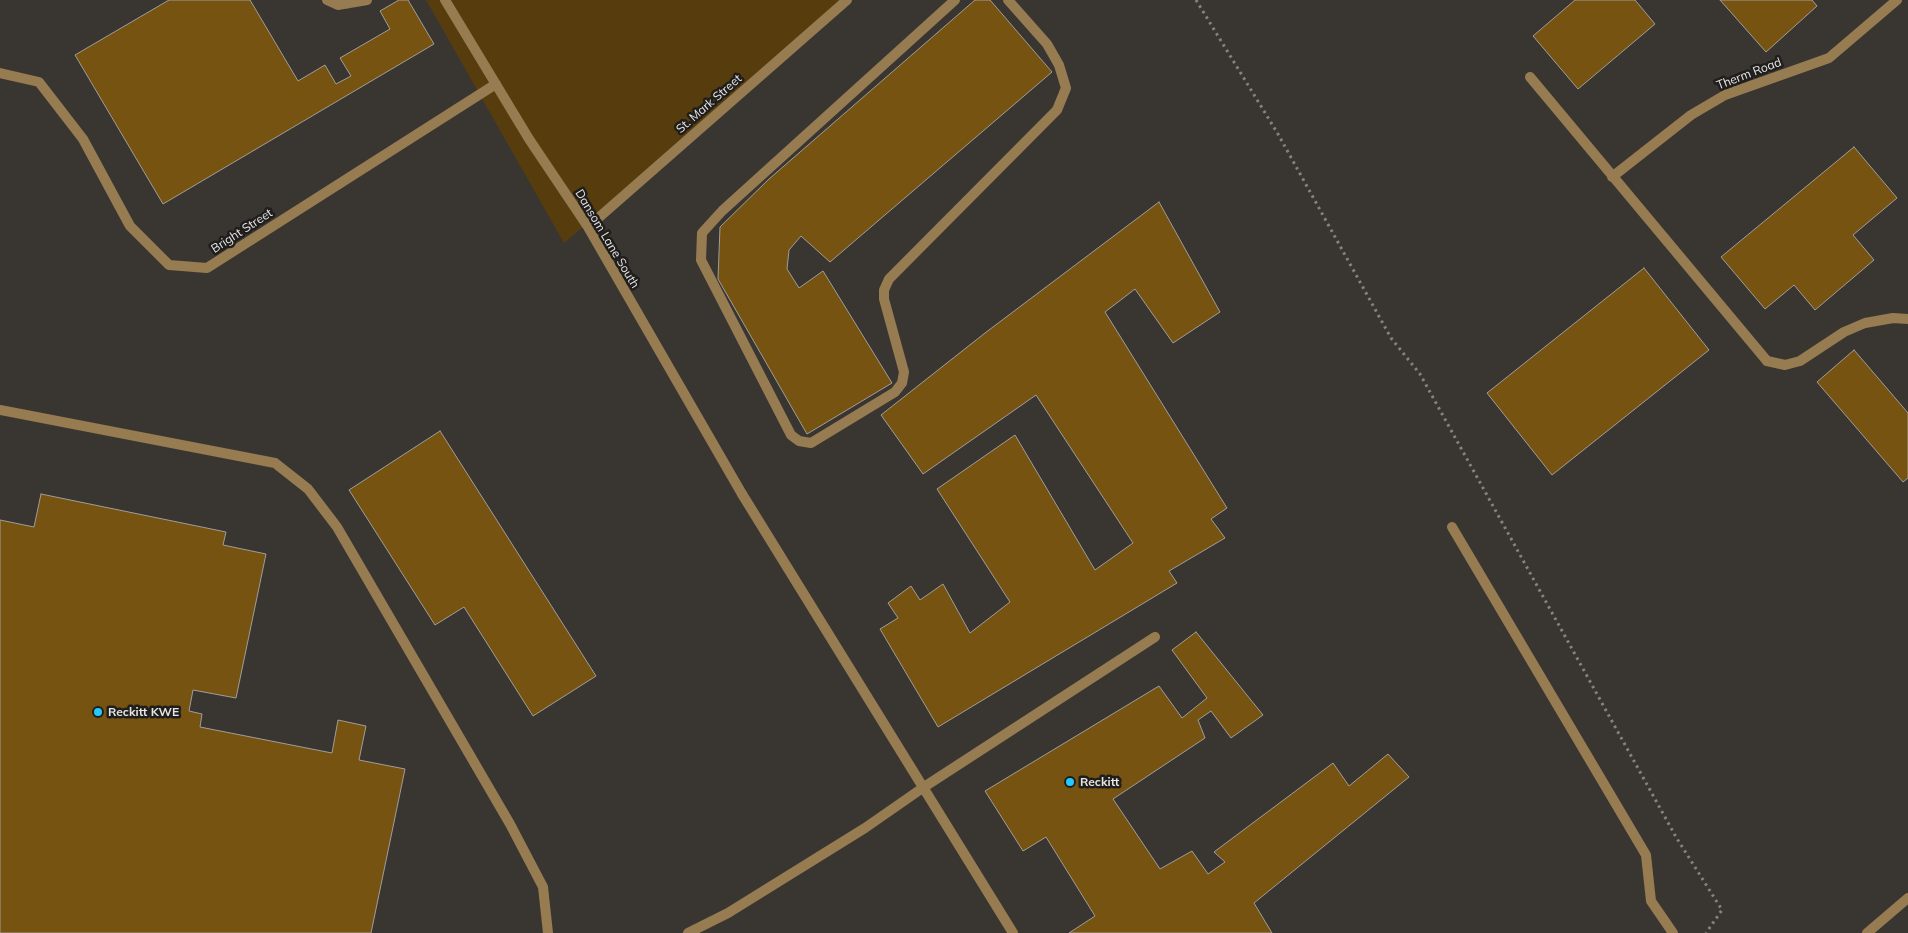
<!DOCTYPE html>
<style>
body{margin:0}
canvas{display:block;background:#393632}
</style>
<canvas width="1908" height="933"></canvas>
<script>
const ctx = document.querySelector('canvas').getContext('2d');
ctx.lineJoin = 'round';
function paint(path, color) { ctx.fillStyle = color; ctx.fill(path, 'evenodd'); }
const shape = rows => new Path2D(rows.map(r => 'M' + r).join(''));
function stroke(path, color, width, dash) { ctx.strokeStyle = color; ctx.lineWidth = width; ctx.lineCap = dash ? 'butt' : 'round'; ctx.setLineDash(dash || []); ctx.stroke(path); }
function label(font, color, halo, rows, align = 'center') {
  ctx.font = font + ' Mulish,sans-serif'; ctx.lineWidth = 5; ctx.setLineDash([]); ctx.textBaseline = 'middle'; ctx.strokeStyle = halo; ctx.fillStyle = color; for (const [text, x, y, turn = 0] of rows) {
    ctx.save(); ctx.translate(x, y); ctx.rotate((+turn || 0) * Math.PI / 180); ctx.textAlign = isNaN(turn) ? turn : align; if (halo) ctx.strokeText(text, 0, 0); ctx.fillText(text, 0, 0); ctx.restore();
  }
}
const green = shape([
 [426,0,852,0,564,243]
]);
const building = shape([
 [169,0,250,0,298,81,325,65,336,84,351,76,340,58,390,29,380,11,399,0,408,0,434,44,163,204,75,55,169,0],
 [975,0,990,0,1052,72,830,262,801,236,789,250,787,269,799,288,823,271,892,383,807,434,718,279,720,227,769,179,975,0],
 [1575,0,1635,0,1655,24,1578,89,1533,36,1575,0],
 [1720,0,1812,0,1817,6,1766,52,1720,0],
 [1854,147,1897,198,1853,235,1874,260,1815,310,1794,285,1765,309,1721,257,1854,147],
 [1159,202,1220,312,1173,343,1135,289,1105,312,1227,508,1211,519,1225,538,1169,571,1177,583,938,727,880,629,898,618,888,603,911,586,920,600,943,584,970,633,1010,602,937,489,1015,435,1095,570,1133,543,1036,395,923,474,881,415,985,333,1159,202],
 [1644,268,1709,350,1552,475,1487,393,1644,268],
 [1854,350,1908,413,1908,478,1903,482,1817,382,1854,350],
 [440,431,596,676,533,716,464,607,435,625,349,490,440,431],
 [41,494,226,532,223,545,266,554,236,698,193,690,189,711,202,714,200,727,332,753,338,720,366,726,359,760,405,769,371,933,0,933,0,520,34,527,41,494],
 [1196,632,1263,715,1231,738,1211,711,1198,720,1205,738,1113,799,1160,869,1192,851,1208,874,1225,862,1214,852,1333,763,1349,786,1388,754,1409,777,1254,903,1272,933,1069,933,1095,916,1046,837,1023,851,985,791,1159,686,1182,718,1207,698,1172,650,1196,632]
]);
const path = shape([
 [1196,0,1278,134,1391,338,1420,374,1676,837,1722,910,1706,933]
]);
const service = shape([
 [327,0,338,5,367,0],
 [955,0,722,211,702,233,701,260,791,435,799,441,811,443,895,392,902,383,904,372,884,299,884,290,889,279,1057,110,1066,88,1059,65,1047,44,1008,0],
 [1767,361,1785,365,1800,361,1844,332,1865,323,1893,318,1908,319],
 [0,410,275,463,308,489,337,527,510,824,543,887,548,933],
 [742,494,1013,933],
 [1452,527,1646,855,1651,901,1673,933],
 [688,933,728,913,865,828,924,787,1155,637]
]);
const minor = shape([
 [445,0,529,139,588,227,742,494],
 [0,73,39,82,83,139,130,226,169,265,207,268,496,84],
 [1530,77,1767,361],
 [1612,177,1691,115,1725,95,1829,58,1897,0],
 [588,227,847,0],
 [1867,933,1908,898]
]);
const markers = [
 [98,712,5,"#25c9fe"],
 [1070,782,5,"#25c9fe"]
];
const streetNames = [
 ["Therm Road",1749,74,-21],
 ["St. Mark Street",709,104,-41],
 ["Bright Street",242,231,-33],
 ["Dansom Lane South",607,239,59]
];
const poiNames = [
 ["Reckitt KWE",108,712],
 ["Reckitt",1080,782]
];
paint(green, '#573c0d');
paint(building, '#765311');
stroke(building, '#a19d98', 1);
stroke(path, '#85837f', 3, [2.5, 4]);
stroke(service, '#977b51', 10);
stroke(minor, '#977b51', 10);
for (const [x, y, r, color] of markers) { const dot = new Path2D(); dot.arc(x, y, r, 0, 2 * Math.PI); ctx.fillStyle = color; ctx.fill(dot); stroke(dot, '#1f1e1c', 2); }
label('12px', '#e8e6e4', '#1f1e1c', streetNames);
label('bold 12px', '#e8e6e4', '#1f1e1c', poiNames, 'left');
</script>
